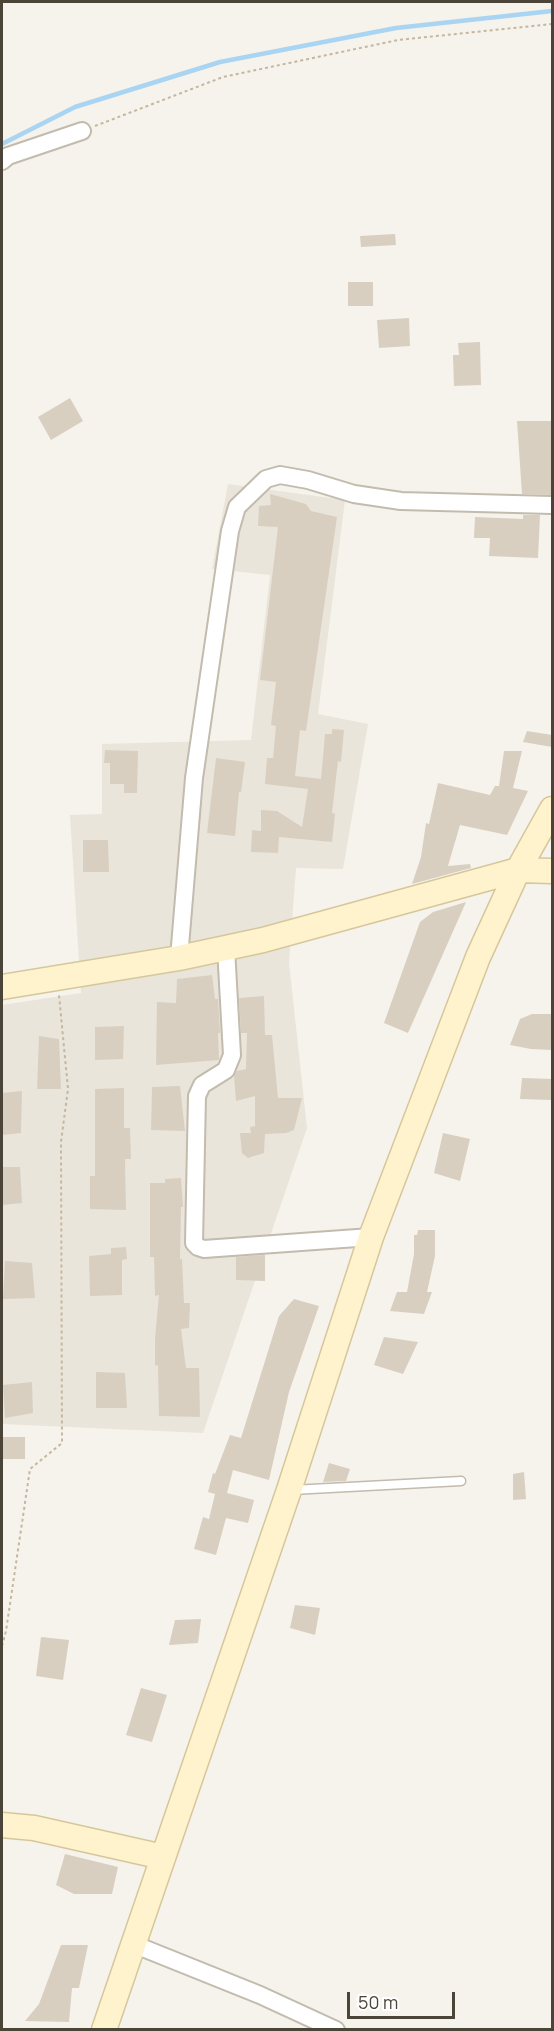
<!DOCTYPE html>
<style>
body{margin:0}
#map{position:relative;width:554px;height:2031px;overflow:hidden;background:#f6f3ec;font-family:Manrope,sans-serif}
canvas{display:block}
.frame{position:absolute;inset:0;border:3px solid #4b4439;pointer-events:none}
.scale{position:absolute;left:347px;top:1992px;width:108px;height:27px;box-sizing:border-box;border:3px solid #4b4439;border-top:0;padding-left:8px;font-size:18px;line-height:21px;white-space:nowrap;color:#4b4439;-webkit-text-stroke:4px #fff;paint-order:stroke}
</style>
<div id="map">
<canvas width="554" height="2031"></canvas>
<div class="frame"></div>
<div class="scale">50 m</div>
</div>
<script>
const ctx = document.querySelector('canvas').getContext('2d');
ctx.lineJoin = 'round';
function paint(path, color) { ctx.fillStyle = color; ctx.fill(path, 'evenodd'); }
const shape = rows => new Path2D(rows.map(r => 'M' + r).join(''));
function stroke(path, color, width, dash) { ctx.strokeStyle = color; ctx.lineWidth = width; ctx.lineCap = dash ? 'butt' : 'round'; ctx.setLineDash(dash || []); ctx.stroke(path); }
const residential = shape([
 [228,484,345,500,318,714,368,724,343,869,296,868,289,963,307,1128,203,1433,2,1424,2,1005,81,993,70,815,102,814,102,744,251,740,270,575,212,569]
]);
const stream = shape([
 [2,144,75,107,220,62,396,28,552,11]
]);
const building = shape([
 [395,234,396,245,361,247,360,236],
 [348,282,373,282,373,306,348,306],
 [409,318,410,346,379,348,377,320],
 [480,342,481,385,454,386,453,355,459,355,458,343],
 [70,398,83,421,51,440,38,417],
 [517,421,552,421,552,495,522,494],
 [270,494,306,504,311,511,337,517,306,731,300,730,295,776,321,779,325,734,332,734,332,729,344,730,341,762,338,761,332,813,335,814,332,842,279,837,278,853,251,852,252,830,261,831,261,810,277,811,302,827,308,789,265,784,267,758,273,758,276,726,271,725,276,682,260,680,278,527,258,526,259,506,271,505],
 [523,515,540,515,538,558,489,556,490,538,474,538,475,517,523,519],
 [527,731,552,735,552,747,523,742],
 [105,750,138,751,137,793,124,793,124,784,110,784,110,763,104,763],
 [504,751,522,751,513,788,528,791,507,835,460,825,448,866,470,864,471,868,412,884,421,857,426,823,429,824,438,783,490,795,495,786,499,786],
 [216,758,245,762,241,792,239,792,235,836,207,833],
 [83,840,108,840,109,872,83,872],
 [466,902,408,1033,384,1023,420,922,433,912],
 [212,975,215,999,218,999,220,1033,218,1033,219,1060,156,1065,157,1002,176,1003,177,979],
 [264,996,265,1035,272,1035,278,1098,302,1098,294,1130,286,1133,265,1134,264,1153,248,1158,242,1153,240,1133,251,1133,250,1127,255,1126,255,1096,236,1101,234,1076,237,1071,246,1069,247,1033,241,1033,239,998],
 [532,1014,552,1014,552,1050,531,1049,510,1045,520,1019],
 [124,1026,123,1059,95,1060,95,1027],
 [39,1036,59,1039,61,1089,37,1089],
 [522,1078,552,1079,551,1100,520,1099],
 [180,1086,185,1131,151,1130,152,1087],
 [124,1088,124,1128,130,1128,131,1159,125,1159,126,1210,90,1209,90,1176,95,1176,95,1089],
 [22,1091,21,1133,2,1135,2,1093],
 [443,1133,470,1139,460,1181,434,1173],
 [2,1167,20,1167,22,1203,2,1205],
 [181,1178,183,1207,181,1207,180,1259,182,1259,184,1303,190,1303,189,1328,181,1329,186,1368,199,1368,200,1417,159,1416,158,1365,155,1366,155,1338,159,1295,155,1296,154,1257,150,1257,150,1183,165,1183,165,1179],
 [418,1230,435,1230,435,1256,427,1292,432,1292,424,1314,390,1311,397,1292,407,1292,414,1254,414,1235,417,1235],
 [126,1247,127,1259,122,1260,122,1295,90,1296,89,1256,111,1254,111,1248],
 [265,1255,265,1281,236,1280,236,1257],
 [5,1261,32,1263,35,1298,3,1299],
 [294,1299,319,1306,289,1392,269,1480,233,1470,227,1493,254,1500,248,1523,226,1518,216,1555,194,1549,203,1517,209,1519,215,1494,208,1492,213,1473,215,1474,230,1435,241,1438,279,1316],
 [384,1337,418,1342,403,1374,374,1365],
 [96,1372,125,1373,127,1408,96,1408],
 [32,1382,33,1413,5,1418,3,1385],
 [2,1437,25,1437,25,1459,2,1459],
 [329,1463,350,1469,346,1481,323,1482],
 [524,1472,526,1499,513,1500,513,1474],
 [295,1605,320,1608,315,1635,290,1628],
 [201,1619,198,1643,169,1645,175,1620],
 [41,1637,69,1640,63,1680,36,1676],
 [141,1688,167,1695,152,1742,126,1735],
 [65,1854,118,1867,112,1894,74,1894,56,1885],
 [61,1945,88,1945,79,1988,72,1988,69,2022,25,2021,39,2004]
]);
const path = shape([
 [95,126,223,77,398,40,552,24],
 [2,1646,6,1631,30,1469,62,1443,61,1142,68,1089,59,995]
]);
const lane = shape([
 [292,1490,461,1481]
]);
const street = shape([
 [2,161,8,156,82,131],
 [226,948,232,1055,226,1070,202,1085,197,1096,194,1243,198,1247,204,1249,371,1237],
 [179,958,194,778,230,531,237,507,266,479,280,475,308,480,354,494,401,501,552,505],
 [133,1944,260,1995,336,2030]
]);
const secondary = shape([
 [2,987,179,958,263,940,518,870,552,871],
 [2,1825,34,1828,163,1857],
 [104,2030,289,1490,371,1237,478,957,518,870,552,809]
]);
paint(residential, '#eae5da');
stroke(stream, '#a9d4f2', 4.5);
paint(building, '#d8cfc1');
stroke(lane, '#c2bbae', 11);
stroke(street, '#c2bbae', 20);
stroke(secondary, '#d6c79b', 27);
stroke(path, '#c4b79f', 2, [3, 3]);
stroke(lane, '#fff', 8);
stroke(street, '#fff', 16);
stroke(secondary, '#fff3cd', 24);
</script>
